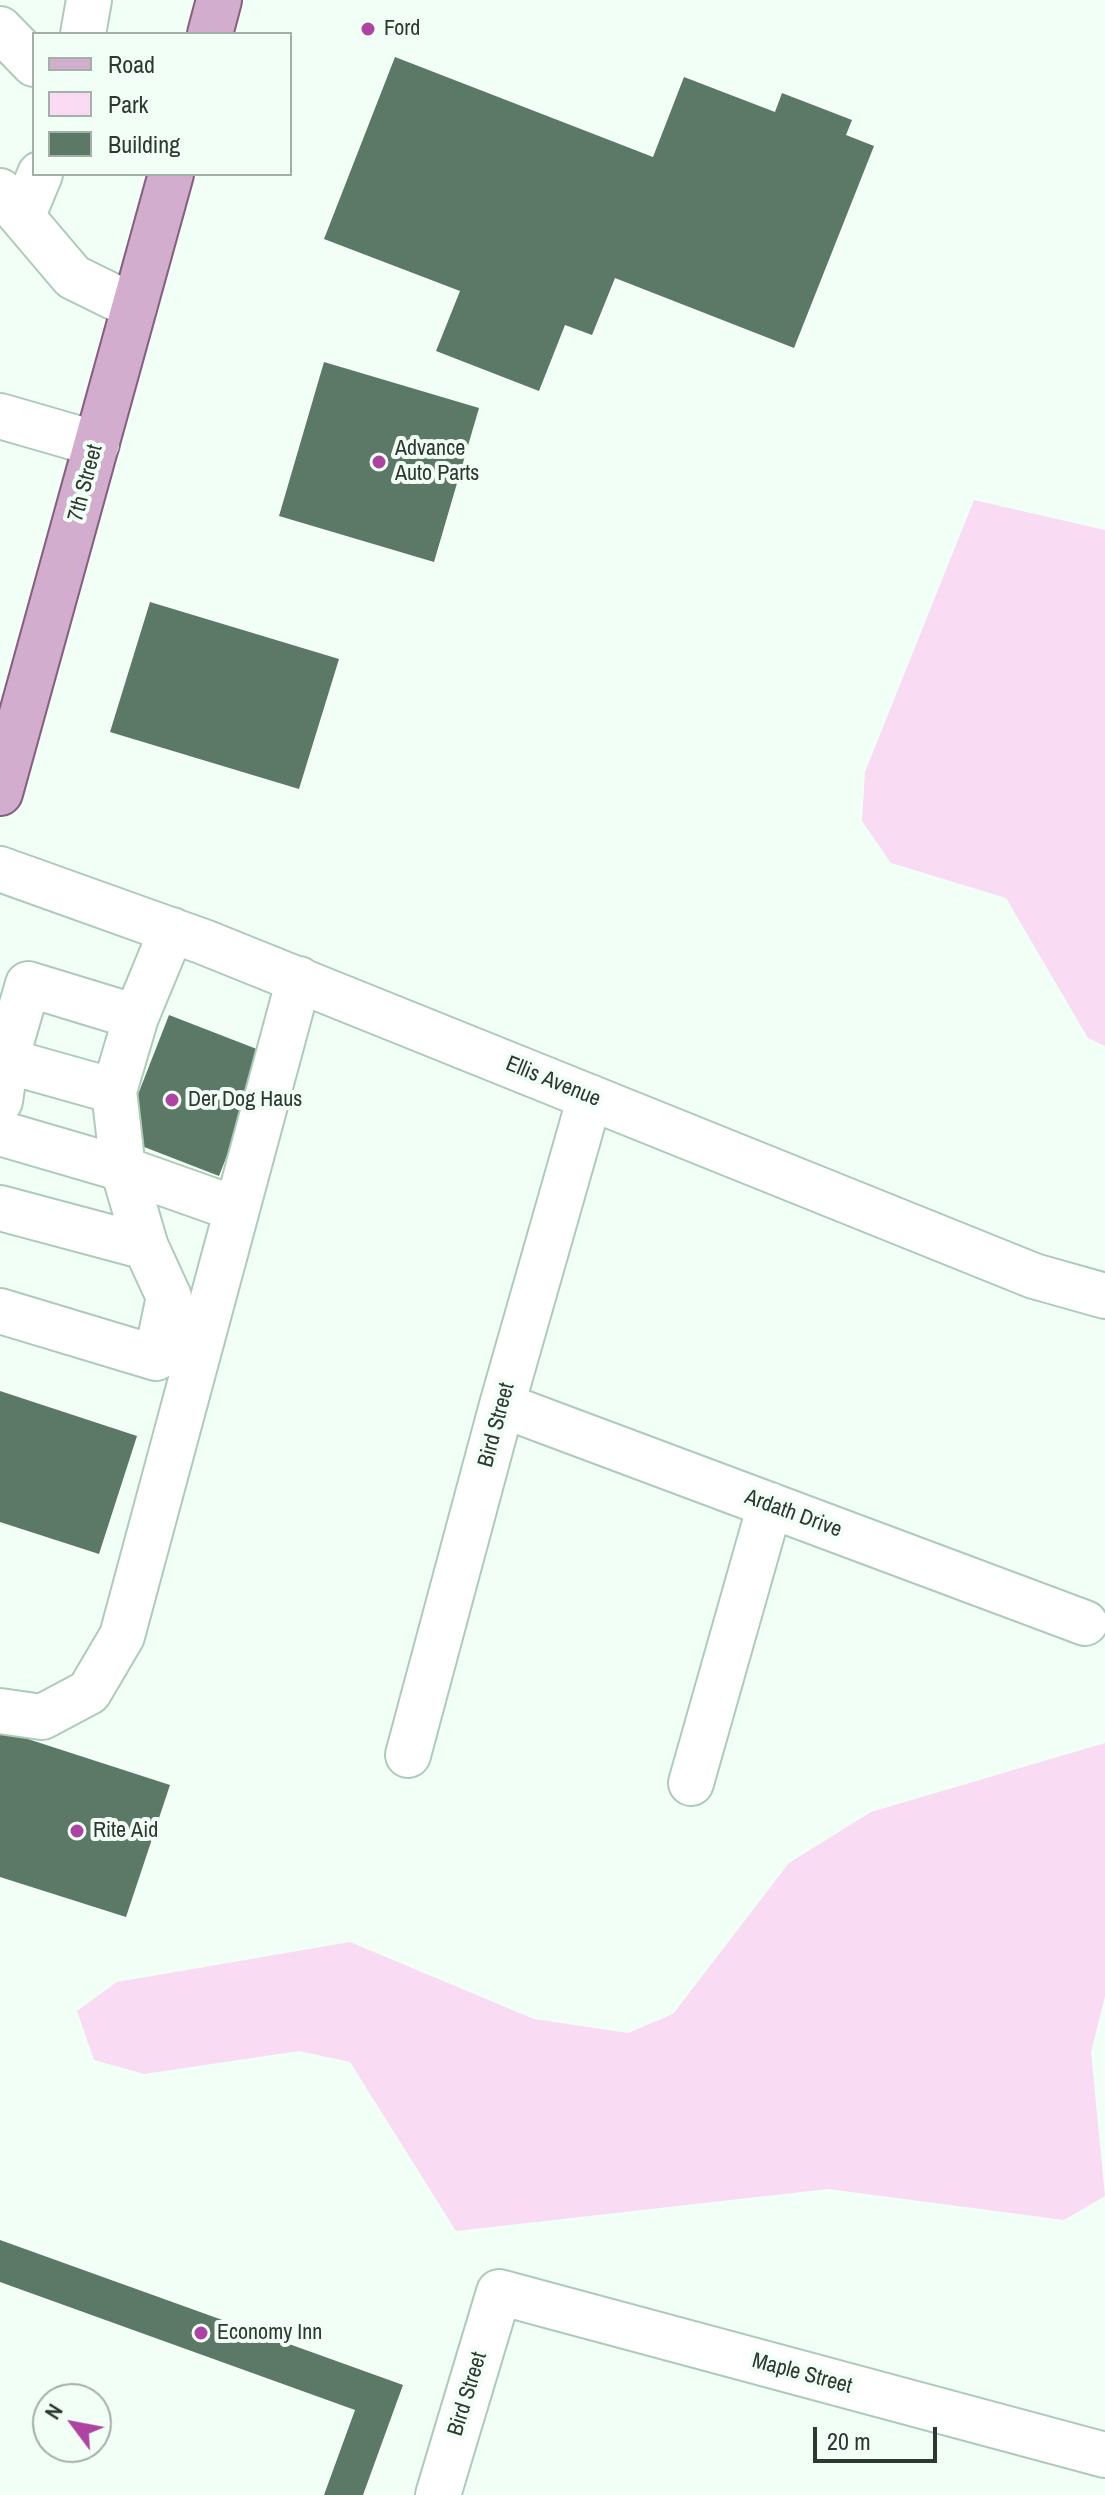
<!DOCTYPE html>
<style>
body{margin:0}
#map{position:relative;width:1105px;height:2495px;overflow:hidden;background:#f2fff6;font-family:"Archivo Narrow",sans-serif}
canvas{display:block}
.legend{position:absolute;left:32px;top:32px;width:260px;height:144px;box-sizing:border-box;background:#f2fff6;border:2px solid #a3afa7;margin:0;padding:10px 14px;list-style:none;font-size:24px;color:#2c3830}
.legend li{display:flex;align-items:center;gap:16px;height:40px}
.legend b{width:40px;border:2px solid #a3afa7}
.north{position:absolute;left:32px;top:2383px;width:80px;height:80px;box-sizing:border-box;background:#f2fff6;border:2px solid #a3afa7;border-radius:50%;rotate:302deg;font-size:22px;font-weight:700;line-height:32px;text-align:center;color:#2c3830}
.north::after{content:'';display:block;margin:auto;width:28px;height:36px;background:#af43a3;clip-path:polygon(50% 0,100% 100%,50% 72%,0 100%)}
.scale{position:absolute;left:813px;top:2427px;width:124px;height:36px;box-sizing:border-box;border:4px solid #2c3830;border-top:0;padding-left:10px;font-size:24px;line-height:28px;white-space:nowrap;color:#2c3830;-webkit-text-stroke:6px #f2fff6;paint-order:stroke}
</style>
<div id="map">
<canvas width="1105" height="2495"></canvas>
<ul class="legend">
<li><b style="height:10px;background:#d3adcd"></b>Road</li>
<li><b style="height:22px;background:#f9dcf3"></b>Park</li>
<li><b style="height:22px;background:#5c7866"></b>Building</li>
</ul>
<div class="north">N</div>
<div class="scale">20 m</div>
</div>
<script>
const ctx = document.querySelector('canvas').getContext('2d');
ctx.lineJoin = 'round';
function paint(path, color) { ctx.fillStyle = color; ctx.fill(path, 'evenodd'); }
const shape = rows => new Path2D(rows.map(r => 'M' + r).join(''));
function stroke(path, color, width, dash) { ctx.strokeStyle = color; ctx.lineWidth = width; ctx.lineCap = dash ? 'butt' : 'round'; ctx.setLineDash(dash || []); ctx.stroke(path); }
function label(font, color, halo, rows, align = 'center') {
  ctx.font = font + ' "Archivo Narrow",sans-serif'; ctx.lineWidth = 8; ctx.setLineDash([]); ctx.textBaseline = 'middle'; ctx.strokeStyle = halo; ctx.fillStyle = color; for (const [text, x, y, turn = 0] of rows) {
    ctx.save(); ctx.translate(x, y); ctx.rotate((+turn || 0) * Math.PI / 180); ctx.textAlign = isNaN(turn) ? turn : align; if (halo) ctx.strokeText(text, 0, 0); ctx.fillText(text, 0, 0); ctx.restore();
  }
}
const green = shape([
 [974,500,1105,530,1105,1046,1088,1038,1006,898,891,863,862,821,865,772],
 [1105,1743,1105,1996,1091,2052,1105,2196,1064,2220,828,2189,456,2231,350,2062,299,2051,144,2074,94,2060,77,2011,117,1982,350,1942,534,2019,628,2033,673,2014,789,1863,871,1812]
]);
const building = shape([
 [395,57,653,157,684,77,775,112,782,93,852,120,846,135,874,146,794,348,615,278,592,335,565,325,539,391,436,351,460,291,324,239],
 [324,362,479,408,434,562,279,516],
 [150,602,339,659,299,789,110,732],
 [169,1015,267,1053,219,1176,121,1138],
 [0,1391,137,1436,99,1554,0,1522],
 [0,1730,170,1785,126,1917,0,1877],
 [0,2240,403,2385,363,2495,324,2495,355,2410,0,2282]
]);
const minor = shape([
 [0,29,34,64],
 [83,34,89,0],
 [0,191,73,277,134,307],
 [23,215,40,174],
 [0,416,97,444],
 [0,869,204,942,1034,1276,1105,1296],
 [136,1017,172,930],
 [0,1059,114,1091,123,1169,236,1209],
 [0,1101,6,1060,28,984,136,1017,114,1091],
 [0,1133,123,1169,146,1247,169,1297,156,1358,0,1311],
 [0,1208,146,1247],
 [502,1405,1085,1623],
 [0,1711,42,1717,89,1692,122,1636,299,979],
 [408,1755,502,1405,590,1097],
 [691,1783,770,1505],
 [438,2495,499,2292,1105,2455]
]);
const major = shape([
 [210,34,219,0],
 [0,793,171,174]
]);
const markers = [
 [368,29,8,"#af43a3"],
 [379,462,8,"#af43a3"],
 [172,1100,8,"#af43a3"],
 [77,1831,8,"#af43a3"],
 [201,2333,8,"#af43a3"]
];
const poiNames = [
 ["Ford",384,29],
 ["Advance",395,449],
 ["Auto Parts",395,474],
 ["Der Dog Haus",188,1100],
 ["Rite Aid",93,1831],
 ["Economy Inn",217,2333]
];
const streetNames = [
 ["7th Street",86,483,-75],
 ["Ellis Avenue",553,1082,22],
 ["Bird Street",497,1425,-75],
 ["Ardath Drive",793,1514,20],
 ["Maple Street",802,2374,15],
 ["Bird Street",468,2394,-73]
];
paint(green, '#f9dcf3');
paint(building, '#5c7866');
stroke(minor, '#adccb7', 48);
stroke(major, '#856080', 48);
stroke(minor, '#fff', 44);
stroke(major, '#d3adcd', 44);
for (const [x, y, r, color] of markers) { const dot = new Path2D(); dot.arc(x, y, r, 0, 2 * Math.PI); ctx.fillStyle = color; ctx.fill(dot); stroke(dot, '#f2fff6', 3); }
label('22px', '#2c3830', '#f2fff6', poiNames, 'left');
label('22px', '#2c3830', '#f2fff6', streetNames);
</script>
